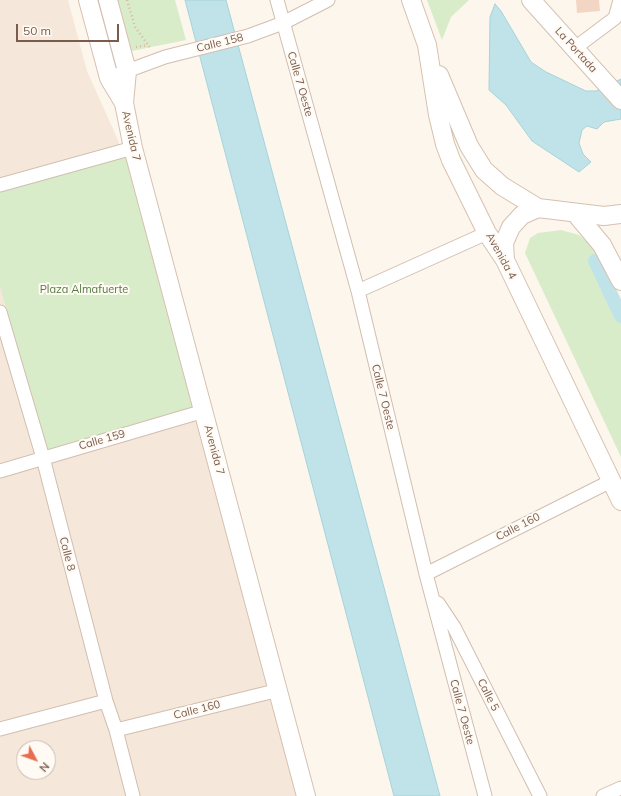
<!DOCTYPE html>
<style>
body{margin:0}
#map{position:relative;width:621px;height:796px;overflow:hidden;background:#fdf6ec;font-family:Mulish,sans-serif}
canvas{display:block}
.north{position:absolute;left:16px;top:740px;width:40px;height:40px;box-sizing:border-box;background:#fffaf3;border:1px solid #cabbb1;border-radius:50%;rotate:131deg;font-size:11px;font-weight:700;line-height:16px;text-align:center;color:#7a5c4d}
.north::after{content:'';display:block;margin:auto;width:14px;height:18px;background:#e76f51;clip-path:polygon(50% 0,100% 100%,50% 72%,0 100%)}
.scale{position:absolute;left:16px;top:24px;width:103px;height:18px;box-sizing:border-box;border:2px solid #7a5c4d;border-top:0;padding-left:5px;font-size:12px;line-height:14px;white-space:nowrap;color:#7a5c4d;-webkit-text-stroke:3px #fffaf3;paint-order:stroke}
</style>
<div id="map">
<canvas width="621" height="796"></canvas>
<div class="north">N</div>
<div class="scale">50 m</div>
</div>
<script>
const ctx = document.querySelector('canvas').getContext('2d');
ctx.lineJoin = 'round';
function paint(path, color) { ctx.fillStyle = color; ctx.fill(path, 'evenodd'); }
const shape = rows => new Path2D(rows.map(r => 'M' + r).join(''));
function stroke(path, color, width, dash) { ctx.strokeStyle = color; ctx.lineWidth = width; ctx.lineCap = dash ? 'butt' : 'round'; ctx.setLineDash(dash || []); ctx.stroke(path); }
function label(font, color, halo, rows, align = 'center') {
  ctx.font = font + ' Mulish,sans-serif'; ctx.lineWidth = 4; ctx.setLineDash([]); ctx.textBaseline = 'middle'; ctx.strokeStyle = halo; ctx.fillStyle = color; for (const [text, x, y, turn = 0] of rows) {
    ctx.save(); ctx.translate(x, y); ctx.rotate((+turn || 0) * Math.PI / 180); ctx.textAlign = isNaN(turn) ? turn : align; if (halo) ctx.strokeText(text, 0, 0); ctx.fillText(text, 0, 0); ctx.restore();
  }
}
const residential = shape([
 [0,0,68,0,87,71,118,140,302,796,0,796],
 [24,748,48,748,48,772,24,772]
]);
const green = shape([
 [113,0,175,0,186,40,127,52],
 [427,0,469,0,451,17,442,40],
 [130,156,197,406,45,453,0,286,0,192],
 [561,230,579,235,593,247,621,305,621,457,525,253,530,238,538,233]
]);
const water = shape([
 [185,0,226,0,440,796,394,796,185,0],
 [495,4,501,11,531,62,546,72,586,91,596,91,621,79,621,119,604,122,597,129,587,126,582,130,579,143,583,154,591,162,579,172,532,141,506,105,489,90,490,17,495,4]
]);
const canal = shape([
 [595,261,621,316]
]);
const building = shape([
 [576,0,599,0,600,11,577,13]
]);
const path = shape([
 [127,0,135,27,151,49],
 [136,47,148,45]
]);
const minor = shape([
 [277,0,358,291,426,574,485,796],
 [575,48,615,18,620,0],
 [119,74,165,57,248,36,283,23,328,0],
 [0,185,133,148],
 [358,291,487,233],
 [0,312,43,458,106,701,116,730,133,796],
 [0,471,204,411],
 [426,574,611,481],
 [438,603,454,627,540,796],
 [0,729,106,701],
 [116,730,279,690],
 [603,796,621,788]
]);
const secondary = shape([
 [88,0,109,78,124,103,133,148,306,796],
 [108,0,127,71,124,103],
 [411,0,427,45,438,115,445,144,451,160,487,233,505,260,621,501],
 [531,0,621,100],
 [439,75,469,146,484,170,502,186,538,208,604,216,621,214],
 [576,214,602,245,621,281],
 [505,260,504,243,511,227,522,215,538,208]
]);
const streetNames = [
 ["Calle 158",220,43,-14],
 ["La Portada",576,50,48],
 ["Calle 7 Oeste",300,84,74],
 ["Avenida 7",131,136,77],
 ["Avenida 4",501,256,61],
 ["Calle 7 Oeste",383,397,76],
 ["Calle 159",102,440,-16],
 ["Avenida 7",214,450,75],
 ["Calle 160",518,527,-27],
 ["Calle 8",67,554,76],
 ["Calle 5",488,695,63],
 ["Calle 160",197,710,-14],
 ["Calle 7 Oeste",462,712,75]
];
const parkNames = [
 ["Plaza Almafuerte",84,290]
];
paint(residential, '#f5e8da');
paint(green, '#d8ecc9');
paint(water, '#bfe3e8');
stroke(water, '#a5d3da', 1);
stroke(canal, '#bfe3e8', 14);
paint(building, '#f3d5c3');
stroke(minor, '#d1beb0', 15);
stroke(secondary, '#d6c0b0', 20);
stroke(path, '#d9b8a5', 2.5, [1, 3]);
stroke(minor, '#fff', 13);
stroke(secondary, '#fff', 18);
label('11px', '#7a5c4d', '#fffaf3', streetNames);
label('11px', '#537a41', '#fffaf3', parkNames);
</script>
